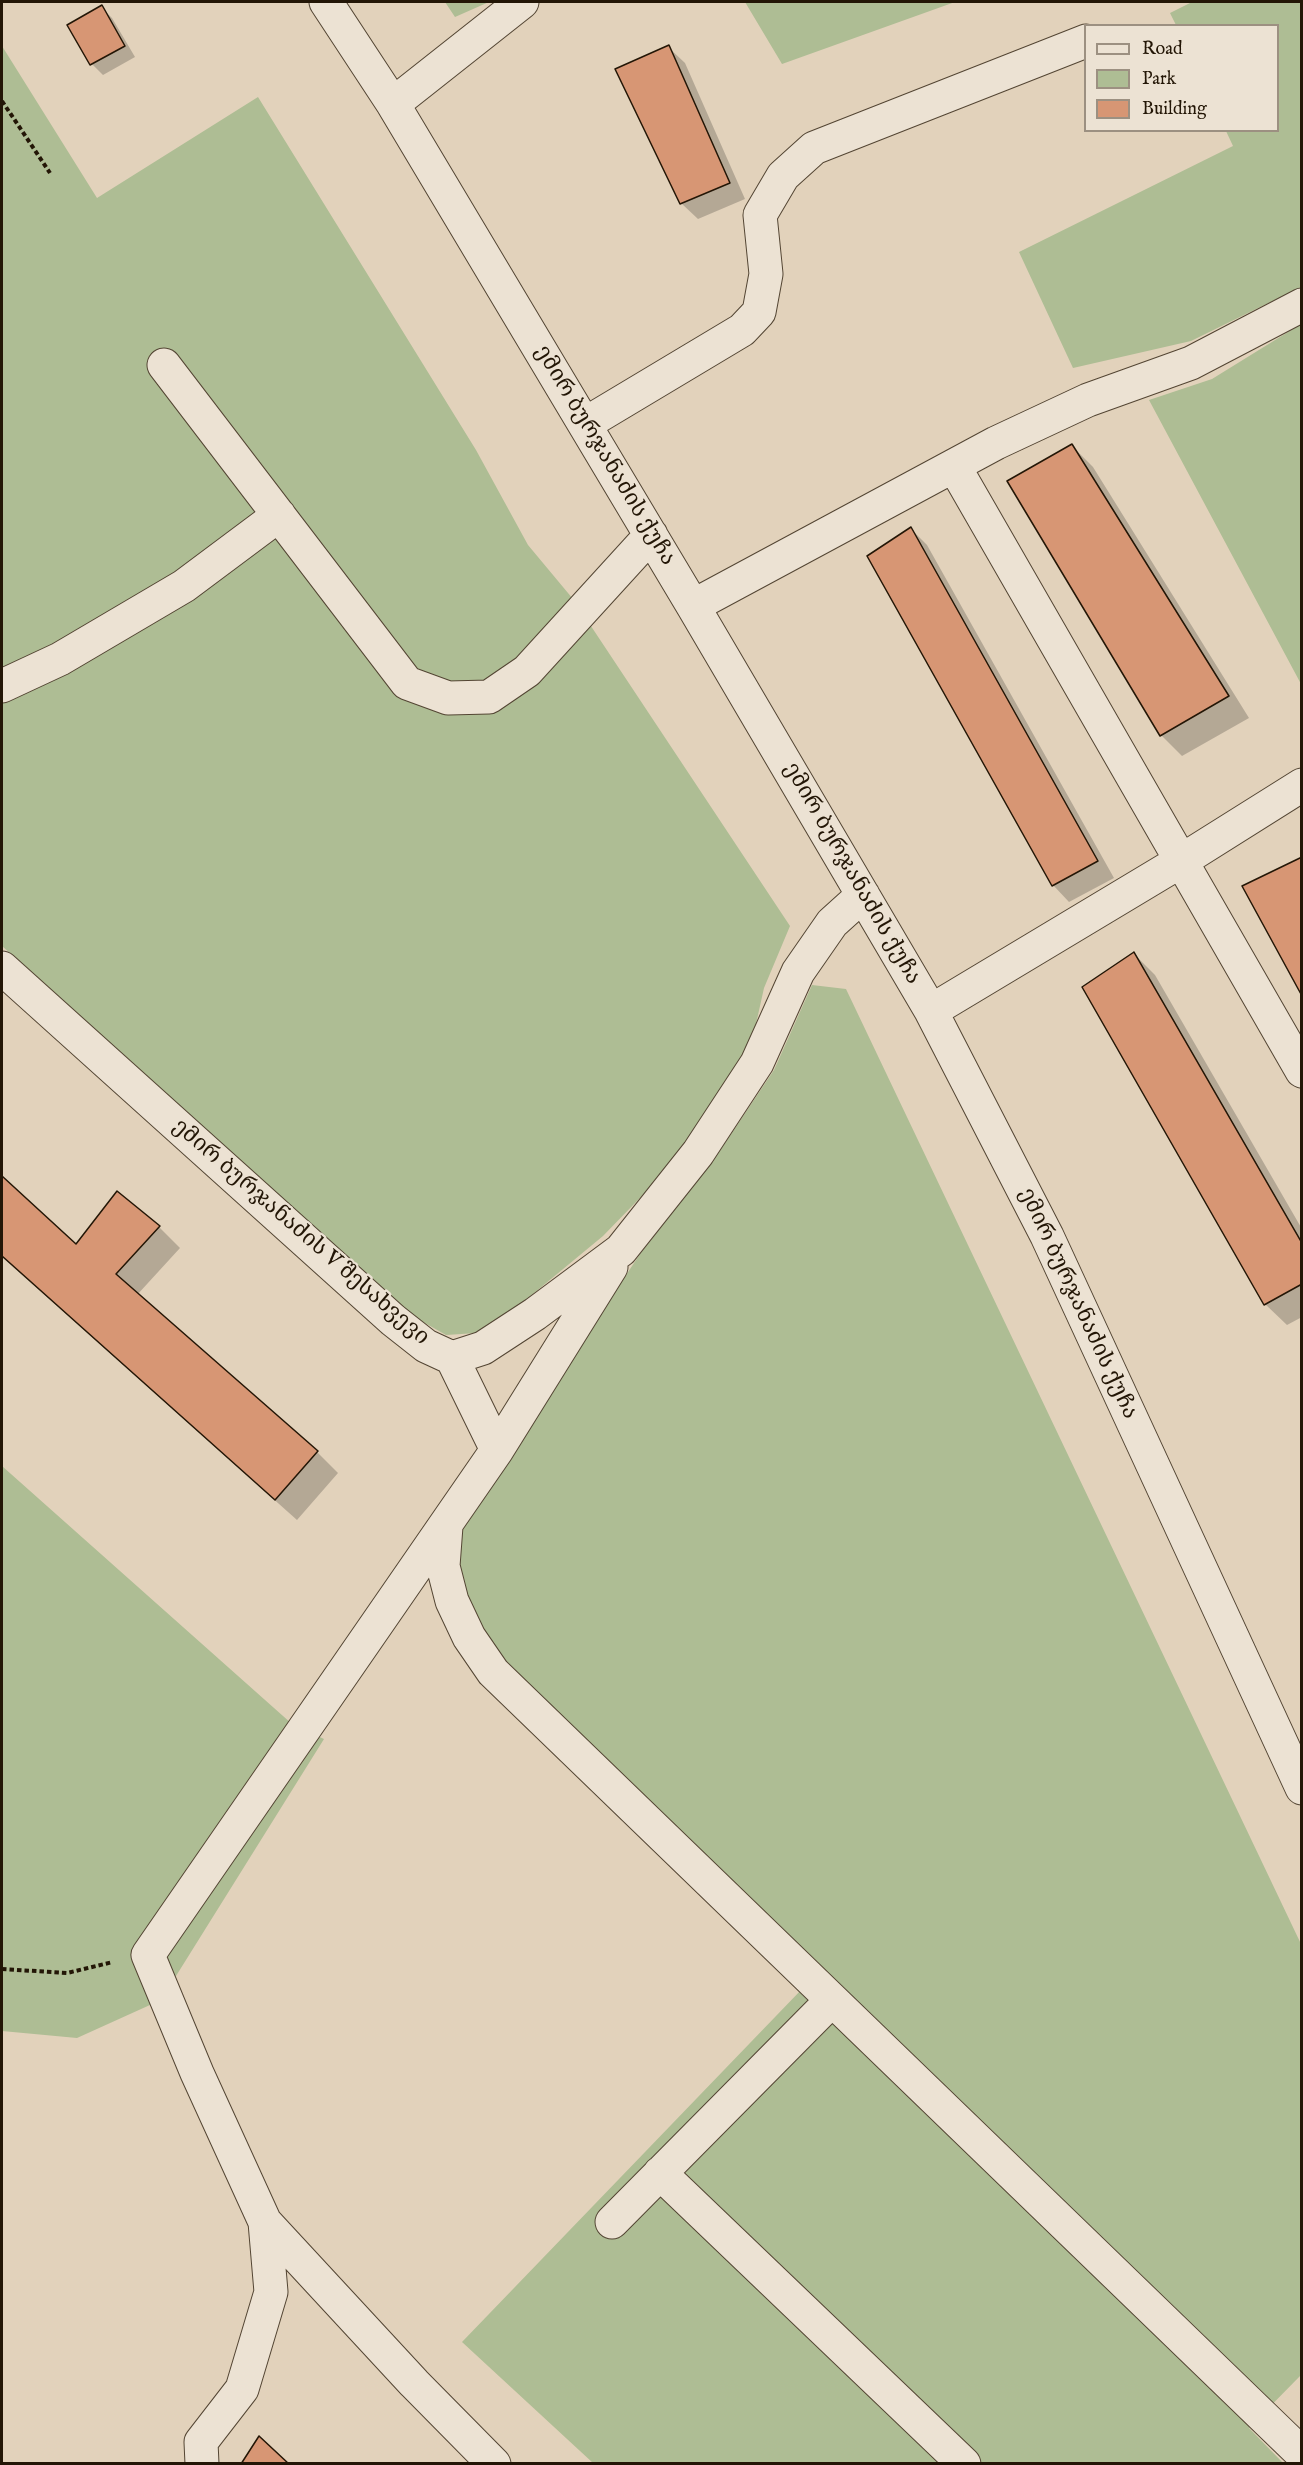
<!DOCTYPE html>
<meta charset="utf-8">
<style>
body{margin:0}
#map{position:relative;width:1303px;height:2465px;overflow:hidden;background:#e2d2bb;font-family:"IM FELL English",serif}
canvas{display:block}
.frame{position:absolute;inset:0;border:3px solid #231606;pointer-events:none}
.legend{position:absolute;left:1084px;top:24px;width:195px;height:108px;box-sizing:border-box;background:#ece2d3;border:2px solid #9c9081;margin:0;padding:8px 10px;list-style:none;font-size:18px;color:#231606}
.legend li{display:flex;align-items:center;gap:12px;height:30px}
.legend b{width:30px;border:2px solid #9c9081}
</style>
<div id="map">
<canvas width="1303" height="2465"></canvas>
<div class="frame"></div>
<ul class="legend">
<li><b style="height:8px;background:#ece2d3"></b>Road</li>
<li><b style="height:16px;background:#aebd94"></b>Park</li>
<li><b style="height:16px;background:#d79674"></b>Building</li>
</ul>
</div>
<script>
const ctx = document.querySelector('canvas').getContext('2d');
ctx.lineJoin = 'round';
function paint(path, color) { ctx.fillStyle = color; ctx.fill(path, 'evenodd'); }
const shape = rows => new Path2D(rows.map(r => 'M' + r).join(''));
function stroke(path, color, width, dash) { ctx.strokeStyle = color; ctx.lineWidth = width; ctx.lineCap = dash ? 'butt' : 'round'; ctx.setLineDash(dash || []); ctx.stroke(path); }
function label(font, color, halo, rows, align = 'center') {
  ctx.font = font + ' "IM FELL English","Noto Serif Georgian",serif'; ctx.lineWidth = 4.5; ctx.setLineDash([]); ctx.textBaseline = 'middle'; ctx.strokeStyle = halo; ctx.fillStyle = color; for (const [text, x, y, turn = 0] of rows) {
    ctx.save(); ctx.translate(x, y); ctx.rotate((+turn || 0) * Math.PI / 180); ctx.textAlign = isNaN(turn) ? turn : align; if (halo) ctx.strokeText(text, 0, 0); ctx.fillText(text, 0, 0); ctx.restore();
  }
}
const green = shape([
 [445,2,489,2,455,17],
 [745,2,955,2,782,64],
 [1192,2,1301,2,1301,287,1191,341,1073,368,1019,252,1233,146,1226,131,1278,130,1278,26,1176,25,1170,13],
 [2,46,97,198,258,97,476,450,528,545,573,599,790,926,764,988,750,1051,670,1167,603,1236,499,1322,477,1333,446,1335,416,1318,2,946],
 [1301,324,1301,684,1149,400,1212,379],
 [812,985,846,989,1301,1944,1301,2375,1249,2428,1283,2463,593,2463,462,2342,802,1989,489,1683,428,1573,640,1254,717,1155,774,1070],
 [2,1466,292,1724,324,1739,161,2000,77,2038,2,2031]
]);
const shadow = shape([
 [101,7,112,18,135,57,103,75,92,64,69,26],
 [668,47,685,63,745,199,698,219,681,203],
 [1072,446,1093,467,1249,718,1182,756,1161,735],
 [911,529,927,545,1114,878,1069,902,1053,885],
 [1134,954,1155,975,1302,1229,1302,1317,1287,1325,1265,1304,1084,988],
 [2,1178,77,1246,159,1227,180,1248,137,1295,317,1452,338,1473,297,1520,2,1257]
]);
const building = shape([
 [102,5,125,46,90,65,67,25,102,5],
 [669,45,730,183,680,204,615,69,669,45],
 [1072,444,1229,696,1160,736,1007,481,1072,444],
 [911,527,1098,861,1052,886,867,556,911,527],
 [1302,857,1302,996,1242,886,1302,857],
 [1134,952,1302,1243,1302,1284,1264,1305,1082,987,1134,952],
 [2,1176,76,1244,117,1191,160,1226,116,1274,318,1451,275,1500,2,1256,2,1176],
 [259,2436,289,2464,241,2464,259,2436]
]);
const path = shape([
 [2,101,50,173],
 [2,1969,67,1973,113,1962]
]);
const minor = shape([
 [326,2,393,104,693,606,931,1011,1047,1236,1302,1788],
 [393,104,522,2],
 [164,365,407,683,448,698,489,697,527,671,651,535],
 [585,424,742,330,759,312,766,274,760,215,783,176,814,148,1086,41],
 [954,466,1302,1071],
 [693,606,996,443,1088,400,1191,363,1302,305],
 [2,686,60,659,184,586,279,515],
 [2,968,393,1320,426,1346,452,1358,483,1348,535,1314,621,1250,698,1153,757,1063,798,972,832,923,863,895],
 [931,1011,1181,861,1302,785],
 [497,1450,611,1267],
 [446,1526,443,1566,452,1601,469,1637,493,1672,1302,2454],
 [660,2173,964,2464],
 [265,2222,414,2383,494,2464],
 [612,2222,832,2000],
 [202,2464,201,2442,242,2389,271,2292,265,2222,197,2073,148,1955,497,1450,452,1358]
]);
const streetNames = [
 ["ემირ ბურჯანაძის ქუჩა",604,456,59],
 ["ემირ ბურჯანაძის ქუჩა",851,874,60],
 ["ემირ ბურჯანაძის V შესახვევი",300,1233,41],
 ["ემირ ბურჯანაძის ქუჩა",1077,1304,65]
];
paint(green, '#aebd94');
paint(shadow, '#0003');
paint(building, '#d79674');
stroke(building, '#231606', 1.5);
stroke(minor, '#534533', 35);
stroke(path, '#231606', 4, [4.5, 3]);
stroke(minor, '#ece2d3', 33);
label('22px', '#231606', '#ece2d3', streetNames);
</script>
